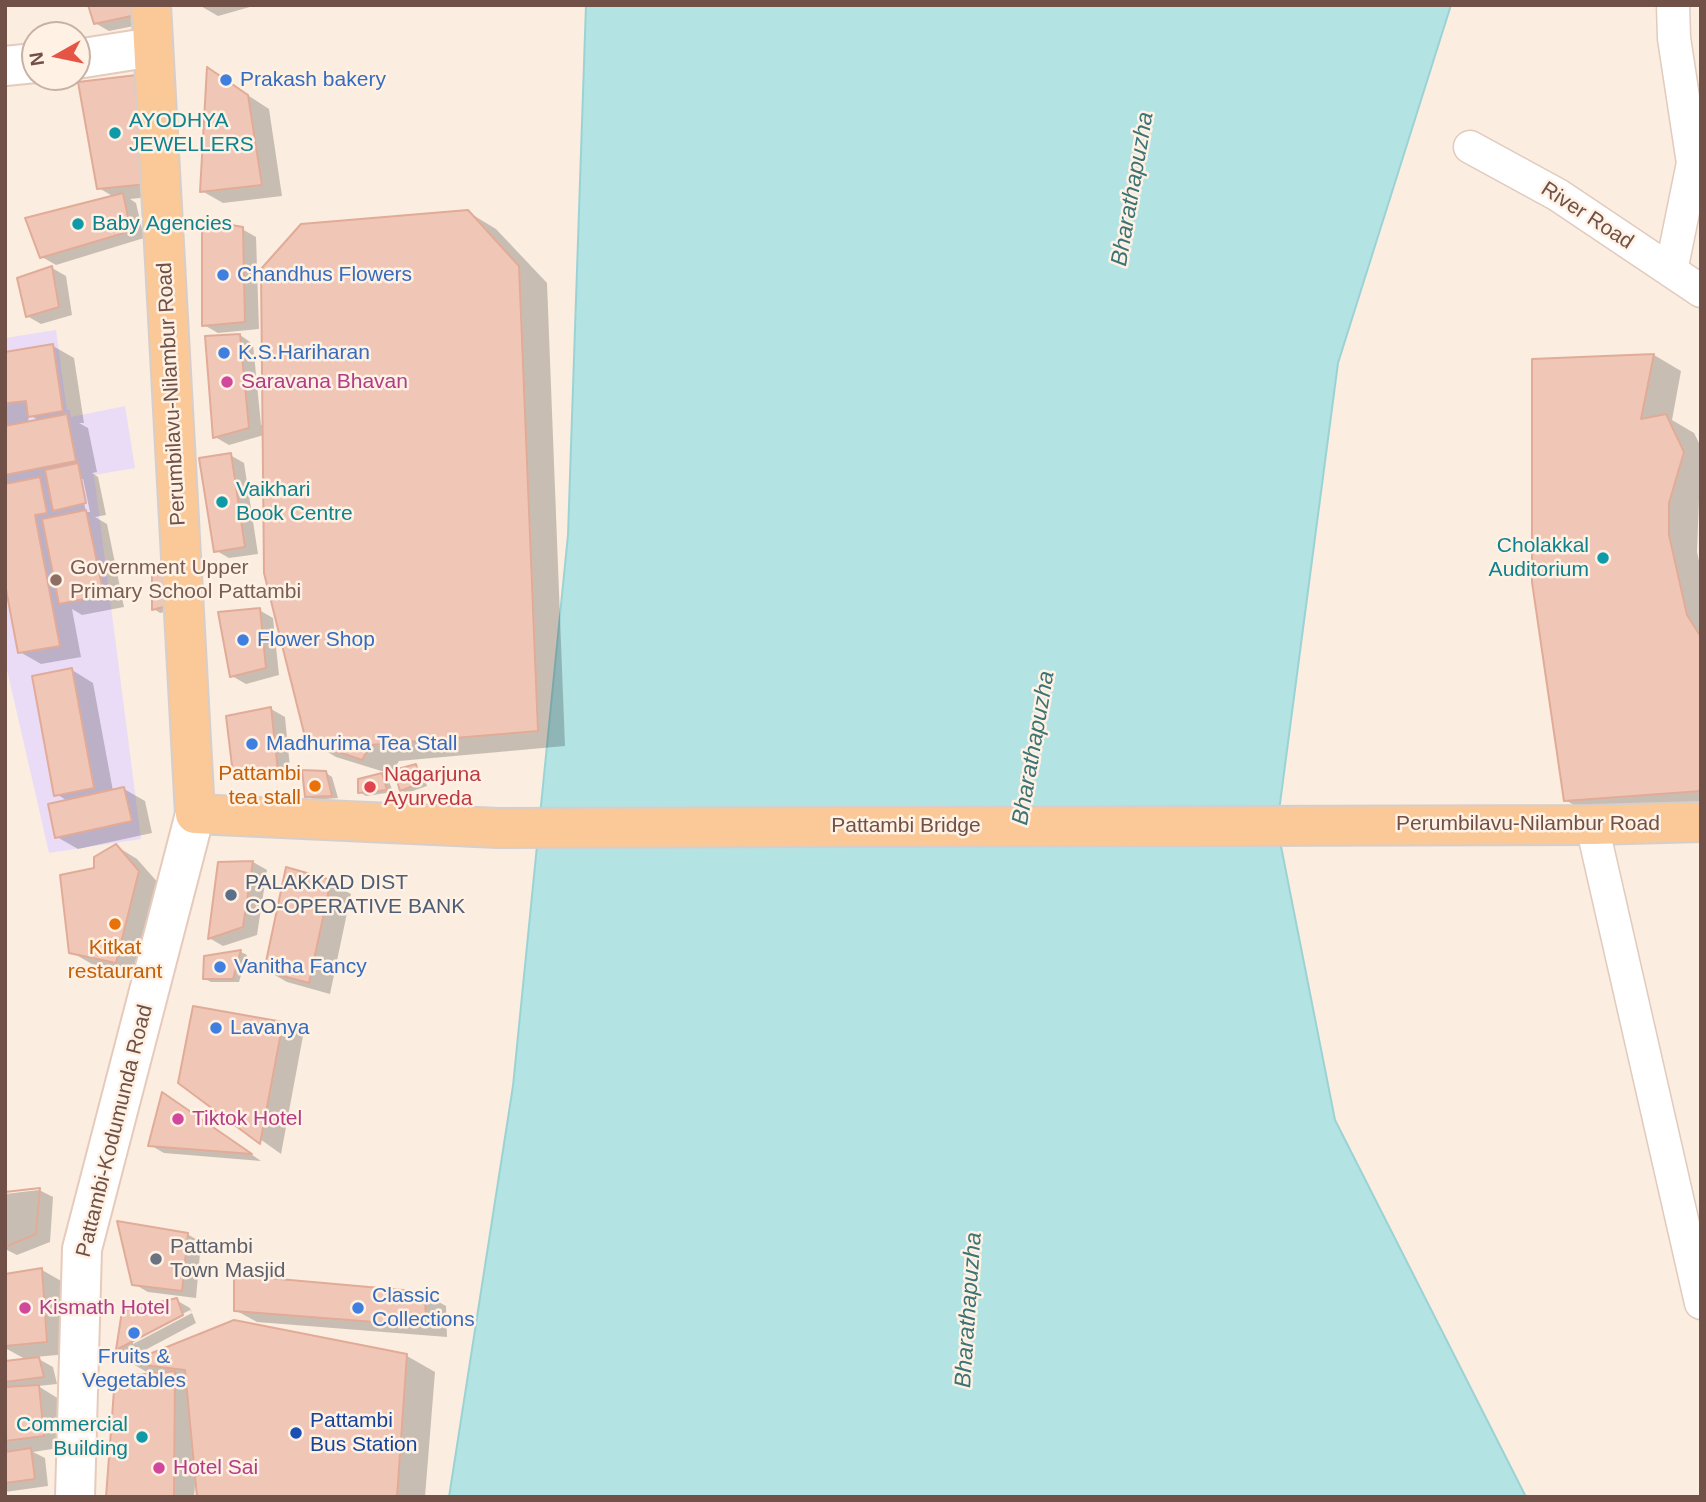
<!DOCTYPE html>
<style>
body{margin:0}
#map{position:relative;width:1706px;height:1502px;overflow:hidden;background:#fbeddf;font-family:Arial,sans-serif}
canvas{display:block}
.frame{position:absolute;inset:0;border:7px solid #715147;pointer-events:none}
.north{position:absolute;left:21px;top:21px;width:70px;height:70px;box-sizing:border-box;background:#fff1e4;border:2px solid #c6b1a5;border-radius:50%;rotate:261deg;font-size:19px;font-weight:700;line-height:28px;text-align:center;color:#715147}
.north::after{content:'';display:block;margin:auto;width:24px;height:32px;background:#e45545;clip-path:polygon(50% 0,100% 100%,50% 72%,0 100%)}
</style>
<div id="map">
<canvas width="1706" height="1502"></canvas>
<div class="frame"></div>
<div class="north">N</div>
</div>
<script>
const ctx = document.querySelector('canvas').getContext('2d');
ctx.lineJoin = 'round';
function paint(path, color) { ctx.fillStyle = color; ctx.fill(path, 'evenodd'); }
const shape = rows => new Path2D(rows.map(r => 'M' + r).join(''));
function stroke(path, color, width, dash) { ctx.strokeStyle = color; ctx.lineWidth = width; ctx.lineCap = dash ? 'butt' : 'round'; ctx.setLineDash(dash || []); ctx.stroke(path); }
function label(font, color, halo, rows, align = 'center') {
  ctx.font = font + ' Arial,sans-serif'; ctx.lineWidth = 5; ctx.setLineDash([]); ctx.textBaseline = 'middle'; ctx.strokeStyle = halo; ctx.fillStyle = color; for (const [text, x, y, turn = 0] of rows) {
    ctx.save(); ctx.translate(x, y); ctx.rotate((+turn || 0) * Math.PI / 180); ctx.textAlign = isNaN(turn) ? turn : align; if (halo) ctx.strokeText(text, 0, 0); ctx.fillText(text, 0, 0); ctx.restore();
  }
}
const education = shape([
 [56,330,67,410,70,410,71,417,125,406,135,468,94,475,141,839,49,853,5,661,5,338]
]);
const water = shape([
 [586,5,1451,5,1338,363,1277,826,1335,1120,1526,1497,449,1497,513,1086,568,535,586,5]
]);
const shadow = shape([
 [144,5,149,23,109,31,95,23],
 [199,5,257,5,218,16],
 [209,70,269,109,282,196,223,203,202,191],
 [80,84,169,195,130,199,136,203,144,238,56,265,42,257,114,197,99,188],
 [468,212,496,229,547,283,565,746,399,761,391,774,336,757,307,740,264,435,229,445,215,437,240,335,253,344,261,425,264,424],
 [242,229,256,237,259,329,218,333,204,325],
 [52,268,66,276,72,315,41,324,27,316],
 [53,346,74,358,84,423,79,423,88,428,97,472,92,473,98,477,106,515,95,517,107,524,124,607,82,615,72,609,81,657,41,664,20,652,5,575,5,353],
 [29,415,40,421,28,423],
 [79,479,83,479,90,512,86,512],
 [1654,355,1681,371,1672,420,1694,433,1701,447,1697,552,1701,570,1701,808,1594,816,1565,800,1534,582],
 [230,455,244,463,258,554,229,558,215,550],
 [154,577,180,608,160,613,154,609],
 [259,610,273,618,279,675,246,684,232,676],
 [72,670,93,683,113,791,124,789,145,801,152,833,78,849,57,837,68,801,56,794],
 [271,709,285,717,291,778,248,781,234,773],
 [415,766,422,770,427,786,407,793,401,790],
 [326,773,332,777,338,798,314,800,307,796],
 [382,775,388,779,393,792,366,796,360,792],
 [116,846,137,859,160,885,137,973,92,964,71,952,96,870],
 [253,862,267,870,257,935,223,946,209,938,219,864],
 [330,882,351,894,330,994,287,982,266,970],
 [241,952,247,955,239,982,211,982,205,979,206,957],
 [282,1024,303,1036,281,1154,180,1082],
 [176,1102,261,1161,164,1153,150,1145],
 [39,1190,53,1197,50,1242,17,1255,5,1249,5,1194],
 [187,1234,201,1242,196,1298,148,1292,134,1284],
 [42,1270,63,1282,68,1354,35,1357,53,1367,57,1384,38,1386,59,1399,65,1447,33,1452,45,1458,48,1486,5,1492,5,1362,27,1360,5,1348,5,1276],
 [424,1294,446,1306,447,1337,257,1322,235,1310],
 [176,1300,190,1308,196,1323,132,1357,118,1349,124,1312],
 [190,1310,192,1313,133,1344,133,1340],
 [407,1356,435,1372,425,1497,198,1497,197,1485,195,1485,194,1497,108,1497,152,1375,131,1363]
]);
const building = shape([
 [88,5,133,5,136,15,94,24,88,5],
 [207,67,248,95,262,185,200,192,207,67],
 [137,75,148,184,97,189,78,82,137,75],
 [123,193,131,231,40,258,25,218,123,193],
 [468,210,519,266,538,731,371,745,362,760,306,741,264,573,261,269,301,224,468,210],
 [202,220,243,227,245,322,202,326,202,220],
 [52,266,59,307,26,317,17,278,52,266],
 [240,334,249,428,213,438,205,336,240,334],
 [53,344,63,411,28,417,26,401,8,403,5,410,5,352,53,344],
 [1654,354,1641,419,1666,414,1684,452,1669,503,1669,535,1687,615,1701,637,1701,791,1564,801,1532,582,1532,359,1654,354],
 [67,414,76,461,5,475,5,426,67,414],
 [231,453,245,547,214,552,199,458,231,453],
 [78,463,86,503,53,511,45,470,78,463],
 [40,477,47,513,35,515,60,646,18,653,5,584,5,484,40,477],
 [86,510,104,595,59,604,42,519,86,510],
 [166,573,175,604,152,610,152,576,166,573],
 [260,608,266,668,230,677,218,612,260,608],
 [72,668,94,788,54,796,32,676,72,668],
 [271,707,278,771,233,774,226,716,271,707],
 [416,764,421,783,400,791,394,770,416,764],
 [302,770,326,771,332,796,305,797,302,770],
 [382,773,387,790,358,793,358,779,382,773],
 [124,787,132,821,55,838,48,804,124,787],
 [116,844,139,871,116,963,69,953,60,875,94,868,94,857,116,844],
 [253,861,243,927,208,939,218,862,253,861],
 [286,867,331,880,309,983,264,971,286,867],
 [241,950,233,979,203,979,204,956,241,950],
 [193,1006,283,1022,260,1144,178,1083,193,1006],
 [162,1092,252,1154,148,1146,162,1092],
 [40,1188,36,1234,5,1247,5,1192,40,1188],
 [40,1188,36,1234,5,1247,5,1192,40,1188],
 [117,1221,188,1233,182,1291,132,1285,117,1221],
 [42,1268,47,1342,5,1346,5,1274,42,1268],
 [234,1275,425,1292,426,1326,234,1311,234,1275],
 [177,1298,183,1315,116,1350,122,1311,177,1298],
 [234,1320,407,1354,397,1497,197,1497,185,1370,127,1363,234,1320],
 [39,1357,44,1377,5,1382,5,1361,39,1357],
 [175,1371,174,1497,106,1497,115,1377,175,1371],
 [39,1385,44,1436,5,1441,5,1387,39,1385],
 [31,1448,35,1479,5,1483,5,1452,31,1448]
]);
const street = shape([
 [1470,147,1558,195,1701,291],
 [1671,271,1693,163,1674,38,1673,5],
 [1592,825,1701,1303]
]);
const secondary = shape([
 [77,59,153,47],
 [5,66,35,63],
 [75,1497,82,1249,195,814]
]);
const primary = shape([
 [151,5,195,814,498,828,1592,825,1701,822]
]);
const markers = [
 [226,80,7,"#3f7fe0"],
 [115,133,7,"#0f9aa8"],
 [78,224,7,"#0f9aa8"],
 [223,275,7,"#3f7fe0"],
 [224,353,7,"#3f7fe0"],
 [227,382,7,"#d1479c"],
 [222,502,7,"#0f9aa8"],
 [1603,558,7,"#0f9aa8"],
 [56,580,7,"#8d6e63"],
 [243,640,7,"#3f7fe0"],
 [252,744,7,"#3f7fe0"],
 [315,786,7,"#e8710a"],
 [370,787,7,"#e0444e"],
 [231,895,7,"#5c6f8a"],
 [115,924,7,"#e8710a"],
 [220,967,7,"#3f7fe0"],
 [216,1028,7,"#3f7fe0"],
 [178,1119,7,"#d1479c"],
 [156,1259,7,"#6b7280"],
 [25,1308,7,"#d1479c"],
 [358,1308,7,"#3f7fe0"],
 [134,1333,7,"#3f7fe0"],
 [296,1433,7,"#1a4fb4"],
 [142,1437,7,"#0f9aa8"],
 [159,1468,7,"#d1479c"]
];
const shopNames = [
 ["Prakash bakery",240,80],
 ["Chandhus Flowers",237,275],
 ["K.S.Hariharan",238,353],
 ["Flower Shop",257,640],
 ["Madhurima Tea Stall",266,744],
 ["Vanitha Fancy",234,967],
 ["Lavanya",230,1028],
 ["Classic",372,1296],
 ["Collections",372,1320],
 ["Fruits &",134,1357,"center"],
 ["Vegetables",134,1381,"center"]
];
const cultureNames = [
 ["AYODHYA",129,121],
 ["JEWELLERS",129,145],
 ["Baby Agencies",92,224],
 ["Vaikhari",236,490],
 ["Book Centre",236,514],
 ["Cholakkal",1589,546,"right"],
 ["Auditorium",1589,570,"right"],
 ["Commercial",128,1425,"right"],
 ["Building",128,1449,"right"]
];
const streetNames = [
 ["River Road",1587,216,33],
 ["Perumbilavu-Nilambur Road",172,394,-93],
 ["Perumbilavu-Nilambur Road",1528,824],
 ["Pattambi Bridge",906,826],
 ["Pattambi-Kodumunda Road",115,1131,-76]
];
const hotelNames = [
 ["Saravana Bhavan",241,382],
 ["Tiktok Hotel",192,1119],
 ["Kismath Hotel",39,1308],
 ["Hotel Sai",173,1468]
];
const educationNames = [
 ["Government Upper",70,568],
 ["Primary School Pattambi",70,592]
];
const foodNames = [
 ["Pattambi",301,774],
 ["tea stall",301,798],
 ["Kitkat",115,948,"center"],
 ["restaurant",115,972,"center"]
];
const healthNames = [
 ["Nagarjuna",384,775],
 ["Ayurveda",384,799]
];
const serviceNames = [
 ["PALAKKAD DIST",245,883],
 ["CO-OPERATIVE BANK",245,907]
];
const worshipNames = [
 ["Pattambi",170,1247],
 ["Town Masjid",170,1271]
];
const transitNames = [
 ["Pattambi",310,1421],
 ["Bus Station",310,1445]
];
const waterNames = [
 ["Bharathapuzha",1133,189,-80],
 ["Bharathapuzha",1034,748,-80],
 ["Bharathapuzha",969,1310,-86]
];
paint(education, '#eadcf7');
paint(water, '#b4e3e4');
stroke(water, '#9bd3d5', 2);
paint(shadow, '#0003');
paint(building, '#f0c7b7');
stroke(building, '#e2ab98', 2);
stroke(street, '#e1cabe', 35);
stroke(secondary, '#e6cabb', 42);
stroke(primary, '#d7cecb', 42);
stroke(street, '#fff', 32);
stroke(secondary, '#fff', 38);
stroke(primary, '#fac997', 38);
for (const [x, y, r, color] of markers) { const dot = new Path2D(); dot.arc(x, y, r, 0, 2 * Math.PI); ctx.fillStyle = color; ctx.fill(dot); stroke(dot, '#fff1e4', 2.5); }
label('21px', '#366cbe', '#fff1e4', shopNames, 'left');
label('21px', '#0d838f', '#fff1e4', cultureNames, 'left');
label('21px', '#715147', '#fff1e4', streetNames);
label('21px', '#b23c85', '#fff1e4', hotelNames, 'left');
label('21px', '#785e54', '#fff1e4', educationNames, 'left');
label('21px', '#c56008', '#fff1e4', foodNames, 'right');
label('21px', '#be3a42', '#fff1e4', healthNames, 'left');
label('21px', '#4e5e75', '#fff1e4', serviceNames, 'left');
label('21px', '#5b616d', '#fff1e4', worshipNames, 'left');
label('21px', '#164399', '#fff1e4', transitNames, 'left');
label('italic 23px', '#3c7476', '#fff1e4', waterNames);
</script>
